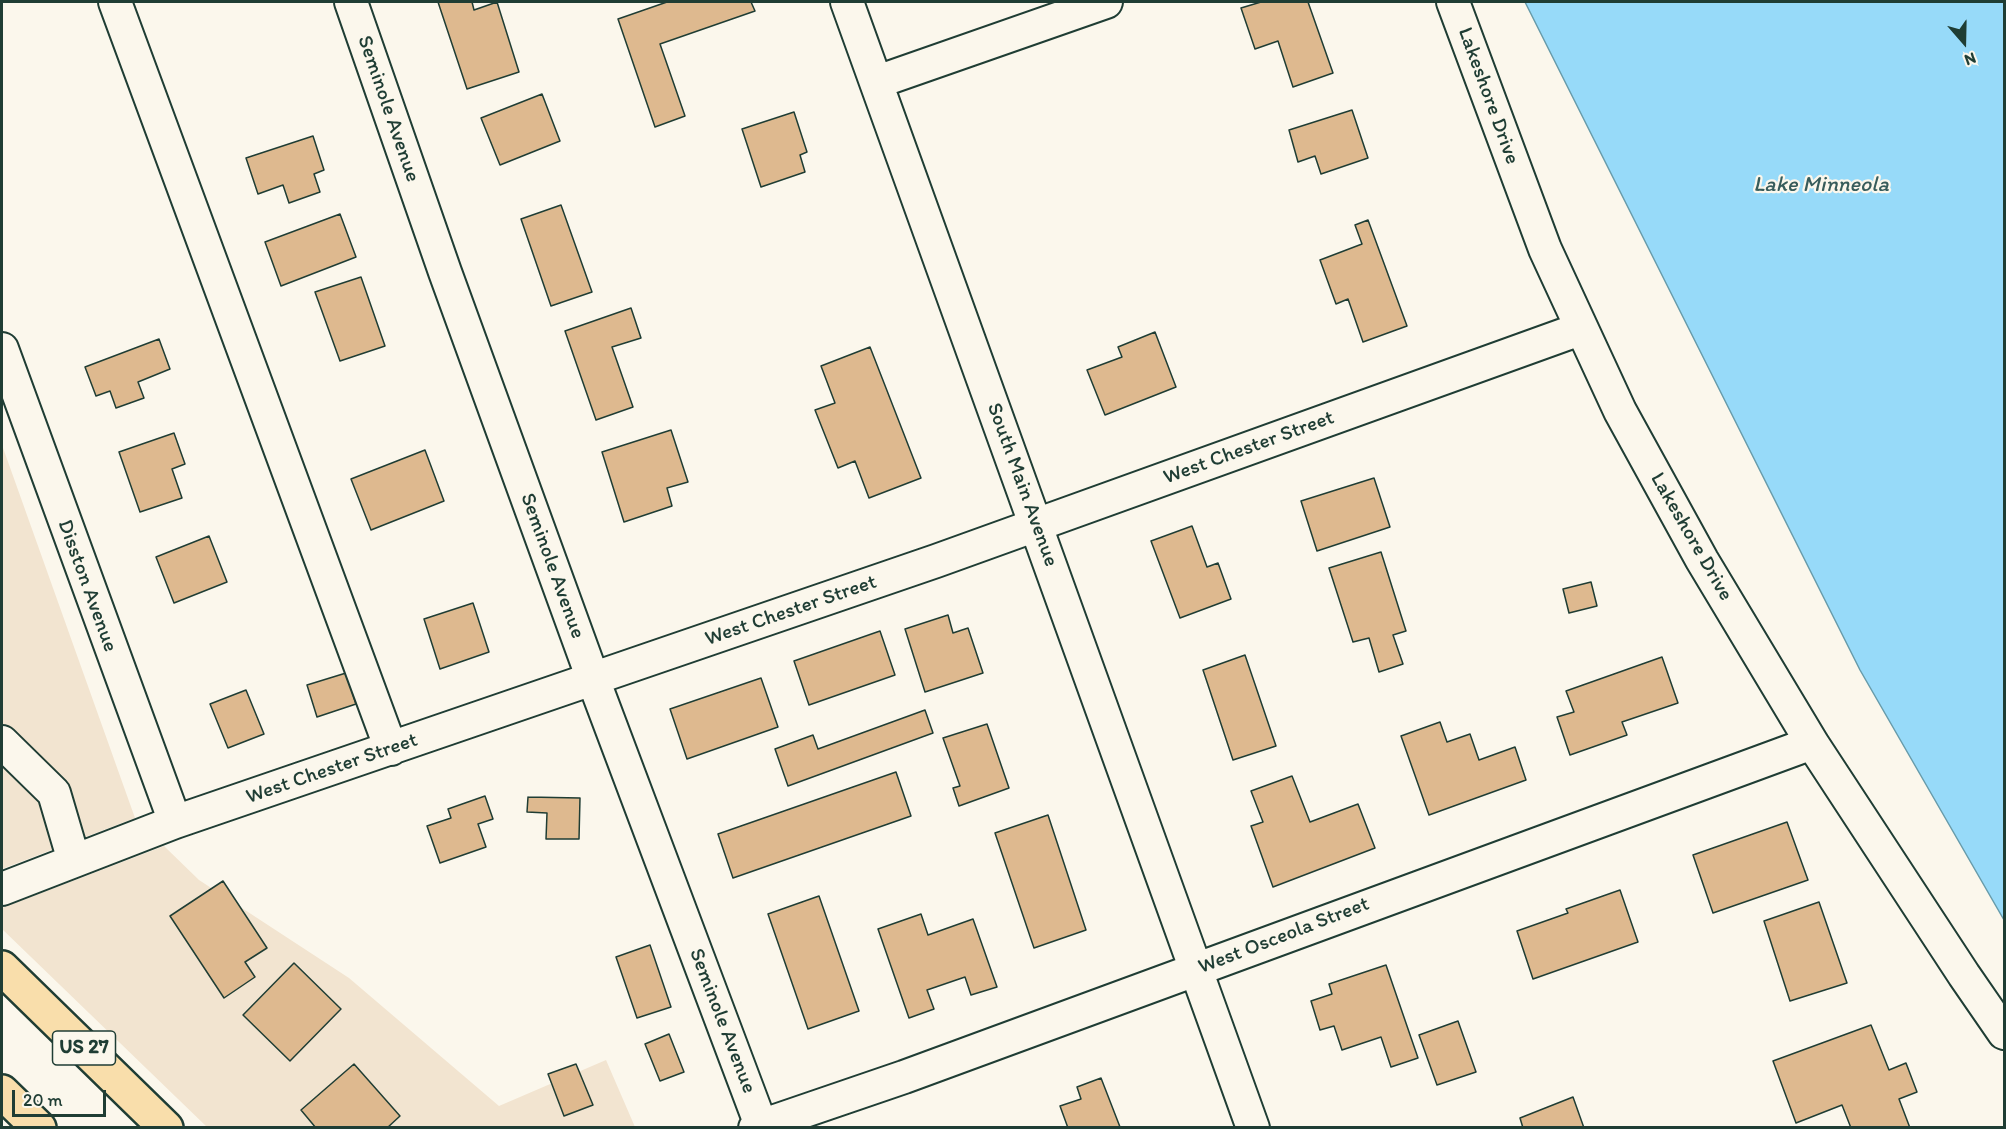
<!DOCTYPE html>
<style>
body{margin:0}
#map{position:relative;width:2006px;height:1129px;overflow:hidden;background:#fbf7ec;font-family:Itim,sans-serif}
canvas{display:block}
.frame{position:absolute;inset:0;border:3px solid #1f3d34;pointer-events:none}
.north{position:absolute;left:1934px;top:12px;width:60px;height:60px;-webkit-text-stroke:4px #fbf7ec;paint-order:stroke;rotate:160deg;font-size:16px;font-weight:700;line-height:24px;text-align:center;color:#1f3d34}
.north::after{content:'';display:block;margin:auto;width:21px;height:27px;background:#1f3d34;clip-path:polygon(50% 0,100% 100%,50% 72%,0 100%)}
.scale{position:absolute;left:12px;top:1090px;width:94px;height:27px;box-sizing:border-box;border:3px solid #1f3d34;border-top:0;padding-left:8px;font-size:18px;line-height:21px;white-space:nowrap;color:#1f3d34;-webkit-text-stroke:4px #fbf7ec;paint-order:stroke}
</style>
<div id="map">
<canvas width="2006" height="1129"></canvas>
<div class="frame"></div>
<div class="north">N</div>
<div class="scale">20 m</div>
</div>
<script>
const ctx = document.querySelector('canvas').getContext('2d');
ctx.lineJoin = 'round';
function paint(path, color) { ctx.fillStyle = color; ctx.fill(path, 'evenodd'); }
const shape = rows => new Path2D(rows.map(r => 'M' + r).join(''));
function stroke(path, color, width, dash) { ctx.strokeStyle = color; ctx.lineWidth = width; ctx.lineCap = dash ? 'butt' : 'round'; ctx.setLineDash(dash || []); ctx.stroke(path); }
function label(font, color, halo, rows, align = 'center') {
  ctx.font = font + ' Itim,sans-serif'; ctx.lineWidth = 4.5; ctx.setLineDash([]); ctx.textBaseline = 'middle'; ctx.strokeStyle = halo; ctx.fillStyle = color; for (const [text, x, y, turn = 0] of rows) {
    ctx.save(); ctx.translate(x, y); ctx.rotate((+turn || 0) * Math.PI / 180); ctx.textAlign = isNaN(turn) ? turn : align; if (halo) ctx.strokeText(text, 0, 0); ctx.fillText(text, 0, 0); ctx.restore();
  }
}
const built = shape([
 [2,445,135,818,2,869],
 [164,846,199,880,349,978,499,1106,606,1060,635,1127,207,1127,2,929,2,908]
]);
const water = shape([
 [1525,2,2004,2,2004,920,1860,670,1525,2]
]);
const building = shape([
 [438,2,472,2,474,10,497,2,519,72,467,89,438,2],
 [667,2,751,2,755,11,660,44,685,116,655,127,618,19,667,2],
 [1261,2,1308,2,1333,73,1293,87,1278,41,1255,49,1241,8,1261,2],
 [542,94,560,141,500,165,481,118,542,94],
 [1352,110,1368,158,1321,174,1315,156,1298,162,1289,130,1352,110],
 [794,112,807,152,800,155,805,172,761,187,742,129,794,112],
 [313,136,324,170,314,174,320,192,289,203,283,185,258,194,246,158,313,136],
 [561,205,592,292,551,306,521,219,561,205],
 [340,214,356,257,281,286,265,242,340,214],
 [1368,220,1407,326,1363,342,1348,299,1336,304,1320,260,1362,244,1355,225,1368,220],
 [361,277,385,346,340,361,315,292,361,277],
 [631,308,641,338,612,347,633,407,596,420,565,331,631,308],
 [1155,332,1176,387,1105,415,1087,370,1122,357,1118,347,1155,332],
 [159,339,170,369,138,382,144,398,116,408,110,391,96,396,85,367,159,339],
 [870,347,921,478,869,498,855,461,838,468,815,410,835,403,821,366,870,347],
 [671,430,688,482,667,488,672,506,624,522,602,452,671,430],
 [174,433,185,464,172,469,182,498,140,512,119,452,174,433],
 [425,450,444,501,371,530,351,479,425,450],
 [1374,478,1390,527,1317,551,1301,501,1374,478],
 [1192,526,1207,567,1218,563,1231,599,1180,618,1151,541,1192,526],
 [209,536,227,582,174,603,156,557,209,536],
 [1381,552,1406,631,1393,635,1403,664,1379,672,1369,638,1353,642,1329,568,1381,552],
 [1591,582,1597,606,1569,613,1563,589,1591,582],
 [473,603,489,652,440,669,424,619,473,603],
 [948,615,953,633,968,628,983,673,925,692,905,629,948,615],
 [880,631,895,675,809,705,794,661,880,631],
 [1245,655,1276,746,1233,760,1203,670,1245,655],
 [1662,657,1678,703,1622,722,1627,735,1570,755,1557,717,1574,712,1566,691,1662,657],
 [346,673,356,704,317,717,307,685,346,673],
 [761,678,778,727,687,759,670,709,761,678],
 [246,690,264,734,228,748,210,704,246,690],
 [925,710,933,733,788,786,775,749,813,735,818,749,925,710],
 [1440,722,1447,742,1470,734,1479,760,1515,747,1526,780,1429,815,1401,736,1440,722],
 [987,724,1009,788,959,806,953,788,960,786,943,738,987,724],
 [896,772,911,816,733,878,718,834,896,772],
 [1292,776,1310,822,1358,804,1375,848,1273,887,1251,826,1263,822,1251,791,1292,776],
 [485,796,493,819,478,824,486,847,440,863,427,826,451,818,448,809,485,796],
 [528,797,580,798,579,839,546,839,547,813,527,812,528,797],
 [1048,815,1086,930,1034,948,995,833,1048,815],
 [1787,822,1808,880,1713,913,1693,855,1787,822],
 [223,881,267,948,245,962,255,977,224,998,170,916,223,881],
 [1620,890,1638,942,1533,979,1517,931,1568,913,1566,909,1620,890],
 [819,896,859,1011,808,1029,768,914,819,896],
 [1819,902,1847,983,1790,1001,1764,921,1819,902],
 [921,914,928,935,973,919,997,987,971,995,965,977,927,990,934,1009,909,1018,878,929,921,914],
 [650,945,671,1007,637,1018,616,957,650,945],
 [294,963,341,1009,290,1061,243,1015,294,963],
 [1386,965,1418,1058,1391,1067,1381,1037,1342,1050,1334,1026,1320,1030,1311,1001,1332,994,1329,984,1386,965],
 [1458,1021,1476,1072,1437,1085,1419,1035,1458,1021],
 [1871,1025,1889,1070,1906,1063,1917,1092,1899,1099,1910,1128,1851,1128,1842,1105,1796,1123,1773,1061,1871,1025],
 [669,1034,684,1072,660,1081,645,1044,669,1034],
 [354,1064,400,1116,387,1128,316,1128,301,1110,354,1064],
 [576,1064,593,1105,564,1116,548,1074,576,1064],
 [1101,1078,1120,1127,1068,1128,1060,1106,1081,1099,1077,1087,1101,1078],
 [1573,1097,1584,1128,1523,1128,1520,1118,1573,1097]
]);
const minor = shape([
 [115,2,391,749],
 [351,2,445,272,593,679,762,1128],
 [847,2,1253,1128],
 [1453,2,1545,249,1620,411,1702,560,1812,743,1964,975,2004,1033],
 [877,82,1106,2],
 [2,349,175,822],
 [2,742,54,793,74,861],
 [2,889,175,822,936,561,1580,329],
 [755,1128,904,1077,1812,743]
]);
const highway = shape([
 [2,968,166,1128],
 [2,1092,39,1128]
]);
const shields = [
 [84,1048,63]
];
const shieldNames = [
 ["US 27",84,1048]
];
const streetNames = [
 ["Lakeshore Drive",1488,96,70],
 ["Seminole Avenue",388,109,71],
 ["West Chester Street",1249,448,-20],
 ["South Main Avenue",1022,485,70],
 ["Lakeshore Drive",1691,537,60],
 ["Seminole Avenue",552,566,70],
 ["Disston Avenue",87,586,70],
 ["West Chester Street",791,611,-19],
 ["West Chester Street",332,769,-19],
 ["West Osceola Street",1284,936,-21],
 ["Seminole Avenue",722,1021,69]
];
const waterNames = [
 ["Lake Minneola",1821,185]
];
paint(built, '#f2e4d0');
paint(water, '#97daf9');
stroke(water, '#679baa', 1.5);
paint(building, '#deb98f');
stroke(building, '#1f3d34', 1.5);
stroke(minor, '#1f3d34', 36);
stroke(highway, '#1f3d34', 38);
stroke(minor, '#fbf7ec', 32);
stroke(highway, '#f9deab', 33);
for (const [x, y, w] of shields) { const box = new Path2D(); box.roundRect(x - w / 2, y - 17, w, 34, 4.5); ctx.fillStyle = '#fbf7ec'; ctx.fill(box); stroke(box, '#1f3d34', 1.5); }
label('bold 20px', '#1f3d34', null, shieldNames);
label('21px', '#1f3d34', '#fbf7ec', streetNames);
label('italic 22px', '#375c5b', '#fbf7ec', waterNames);
</script>
